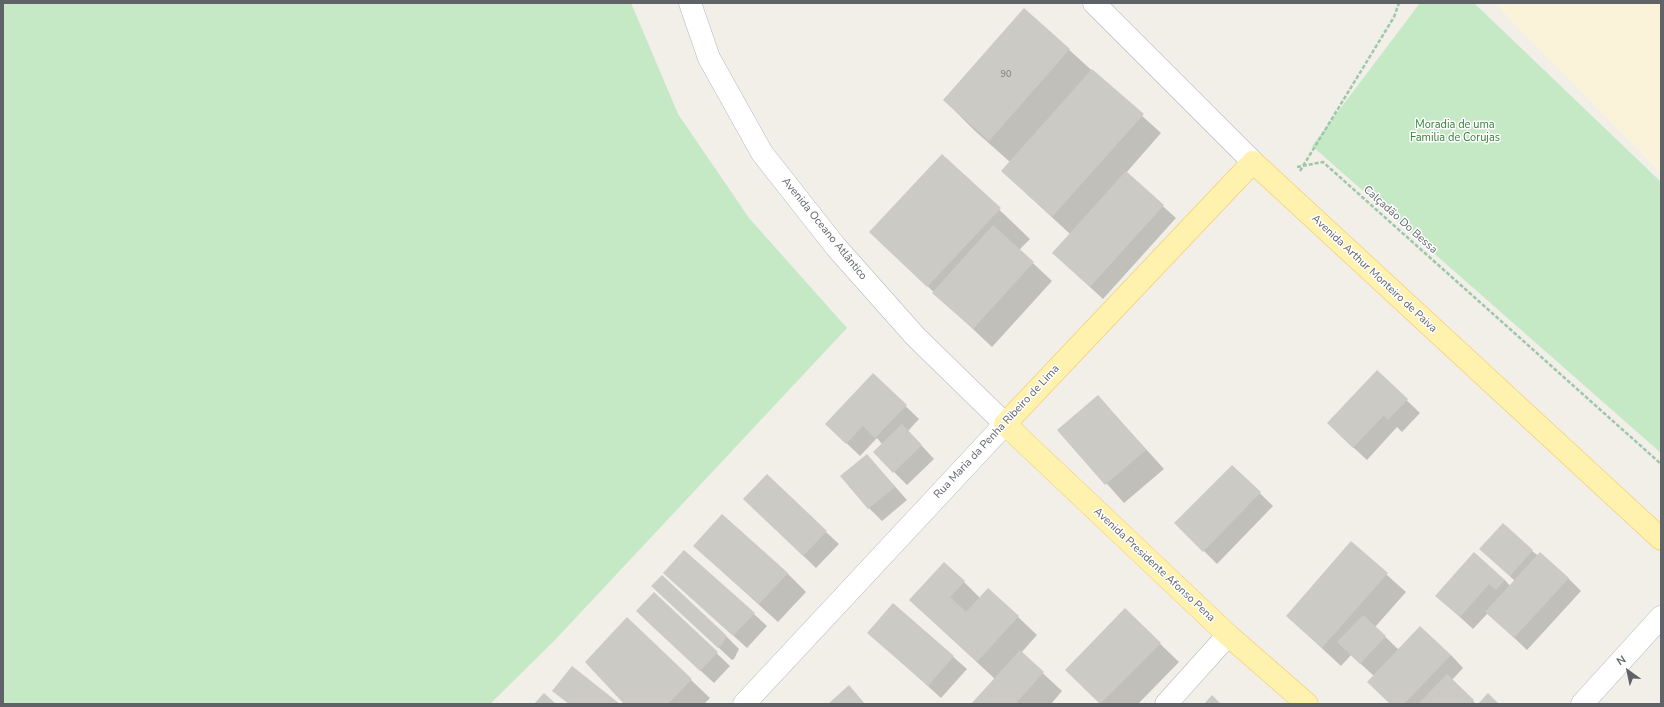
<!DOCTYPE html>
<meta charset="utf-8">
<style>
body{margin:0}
#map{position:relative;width:1664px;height:707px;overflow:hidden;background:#f1efe8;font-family:"Nunito Sans",sans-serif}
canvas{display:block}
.frame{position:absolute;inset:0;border:4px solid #5f6368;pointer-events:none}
.north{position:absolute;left:1608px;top:651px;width:40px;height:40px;-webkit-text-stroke:3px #fff;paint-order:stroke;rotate:327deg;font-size:11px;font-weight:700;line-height:16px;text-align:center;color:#5f6368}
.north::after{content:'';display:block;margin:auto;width:14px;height:18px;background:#5f6368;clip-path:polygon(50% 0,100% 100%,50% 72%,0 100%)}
</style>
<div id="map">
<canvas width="1664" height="707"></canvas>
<div class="frame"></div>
<div class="north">N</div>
</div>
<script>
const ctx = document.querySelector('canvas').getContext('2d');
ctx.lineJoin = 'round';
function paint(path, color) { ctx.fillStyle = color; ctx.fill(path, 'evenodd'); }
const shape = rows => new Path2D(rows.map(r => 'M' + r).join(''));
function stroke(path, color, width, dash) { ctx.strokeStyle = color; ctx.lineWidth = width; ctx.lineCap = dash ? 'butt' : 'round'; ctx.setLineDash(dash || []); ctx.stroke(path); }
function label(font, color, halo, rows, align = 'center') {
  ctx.font = font + ' "Nunito Sans",sans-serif'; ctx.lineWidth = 3; ctx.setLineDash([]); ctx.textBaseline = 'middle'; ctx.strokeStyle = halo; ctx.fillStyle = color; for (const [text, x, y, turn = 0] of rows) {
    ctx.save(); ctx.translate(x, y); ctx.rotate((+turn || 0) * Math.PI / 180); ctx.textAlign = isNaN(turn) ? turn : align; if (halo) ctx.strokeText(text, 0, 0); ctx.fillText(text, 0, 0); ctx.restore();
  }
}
const green = shape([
 [3,3,631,3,678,114,749,218,847,328,554,641,490,704,3,704],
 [1420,3,1474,3,1661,182,1661,453,1312,146]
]);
const sand = shape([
 [1495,3,1661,3,1661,173,1518,28]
]);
const shadow = shape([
 [1024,9,1161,133,1126,173,1176,218,1103,299,1053,253,1070,234,1002,171,1010,162,974,130,944,100],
 [942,155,1030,239,1019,250,1052,281,992,347,870,232],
 [1377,372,1420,413,1402,432,1397,427,1367,460,1341,436],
 [873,375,919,419,908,431,934,459,907,485,874,452,882,444,877,438,860,456,839,436],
 [1098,396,1164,469,1124,503,1059,430],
 [867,455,907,500,882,521,869,508],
 [1232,466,1273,506,1217,564,1176,523],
 [757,511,826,532,839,544,816,568],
 [1351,543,1406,592,1375,627,1399,650,1451,655,1463,668,1452,680,1476,704,1391,704,1374,676,1351,655,1341,666,1287,616],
 [694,546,787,573,806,592,778,622],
 [1480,549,1532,551,1568,578,1581,591,1527,650,1488,613,1473,629,1437,596,1505,580,1510,586,1515,581],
 [664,573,754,614,767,626,747,648],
 [964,582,980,598,1018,617,1037,635,1021,653,1062,691,1051,704,973,704,995,679,910,600],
 [654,593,730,666,714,683,650,624],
 [666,599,726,636,739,649,734,659,732,660],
 [893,604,967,669,941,698,869,633],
 [1125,610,1179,662,1138,704,1101,704,1085,688],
 [691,680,710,698,704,704,626,704]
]);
const building = shape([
 [1024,8,1070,49,989,141,943,100],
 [1092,69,1144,114,1052,217,1001,171],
 [942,154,1001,208,927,287,869,232],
 [1126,171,1164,205,1090,287,1052,253],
 [993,225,1034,262,973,329,932,293],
 [1377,370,1408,399,1388,420,1384,415,1353,448,1327,423],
 [873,373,907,405,875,438,863,426,846,444,825,424],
 [1098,395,1146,450,1105,485,1057,430],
 [902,424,922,445,893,473,873,452],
 [867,454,895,487,868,509,840,476],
 [1232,465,1261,492,1203,552,1174,523],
 [767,474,827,531,803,556,743,499],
 [722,514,788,573,759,604,693,546],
 [1503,523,1533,550,1510,576,1479,549],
 [1351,541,1388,573,1322,648,1286,616],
 [684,550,755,613,733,636,663,573],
 [1474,552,1505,580,1496,590,1489,584,1460,617,1435,596],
 [1540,552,1569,578,1514,638,1485,612],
 [944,562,965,581,950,597,966,612,988,588,1019,616,977,662,909,600],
 [662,575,727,636,721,646,718,648,651,586],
 [654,592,718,652,700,671,636,611],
 [893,603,954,656,928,686,867,633],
 [1125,608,1161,643,1100,704,1065,670],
 [1363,615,1386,636,1360,664,1337,642],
 [627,617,692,679,668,704,624,704,585,662],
 [1420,626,1451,655,1404,704,1390,704,1367,682],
 [1020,650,1044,672,1017,702,1019,704,971,704],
 [572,666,620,704,569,704,552,691],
 [1447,674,1474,700,1470,704,1418,704],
 [849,685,865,704,828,704],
 [544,693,556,704,534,704],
 [1488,693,1499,704,1478,704],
 [1212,695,1221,704,1204,704]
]);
const path = shape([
 [1297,167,1323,162,1661,464],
 [1300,171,1394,17,1399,3]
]);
const minor = shape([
 [1094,3,1253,162],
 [1166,704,1228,635],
 [1582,704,1661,617]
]);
const tertiary = shape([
 [744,704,1005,424]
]);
const secondary = shape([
 [690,3,709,58,762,153,836,247,915,336,1005,424]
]);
const primary = shape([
 [1307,704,1228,635,1005,424,1253,162,1661,539]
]);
const numberNames = [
 ["90",1006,75]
];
const parkNames = [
 ["Moradia de uma",1455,125],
 ["Familia de Corujas",1455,138]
];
const streetNames = [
 ["Calçadão Do Bessa",1400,220,42],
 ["Avenida Oceano Atlântico",824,229,51],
 ["Avenida Arthur Monteiro de Paiva",1374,274,43],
 ["Rua Maria da Penha Ribeiro de Lima",997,432,-47],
 ["Avenida Presidente Afonso Pena",1154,565,43]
];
paint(green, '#c5e8c5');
paint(sand, '#fbf3d9');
paint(shadow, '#0003');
paint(building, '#cccac5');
stroke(minor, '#b5b8bc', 23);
stroke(tertiary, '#b5b8bc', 23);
stroke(secondary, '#b6babf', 23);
stroke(primary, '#f2c960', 23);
stroke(path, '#9cc7a9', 2.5, [4, 2]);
stroke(minor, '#fff', 22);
stroke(tertiary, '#fff', 22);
stroke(secondary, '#fff', 22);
stroke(primary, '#fff2af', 22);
label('9px', '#7a7d7f', null, numberNames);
label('11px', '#348238', '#fff', parkNames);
label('11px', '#5f6368', '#fff', streetNames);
</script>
